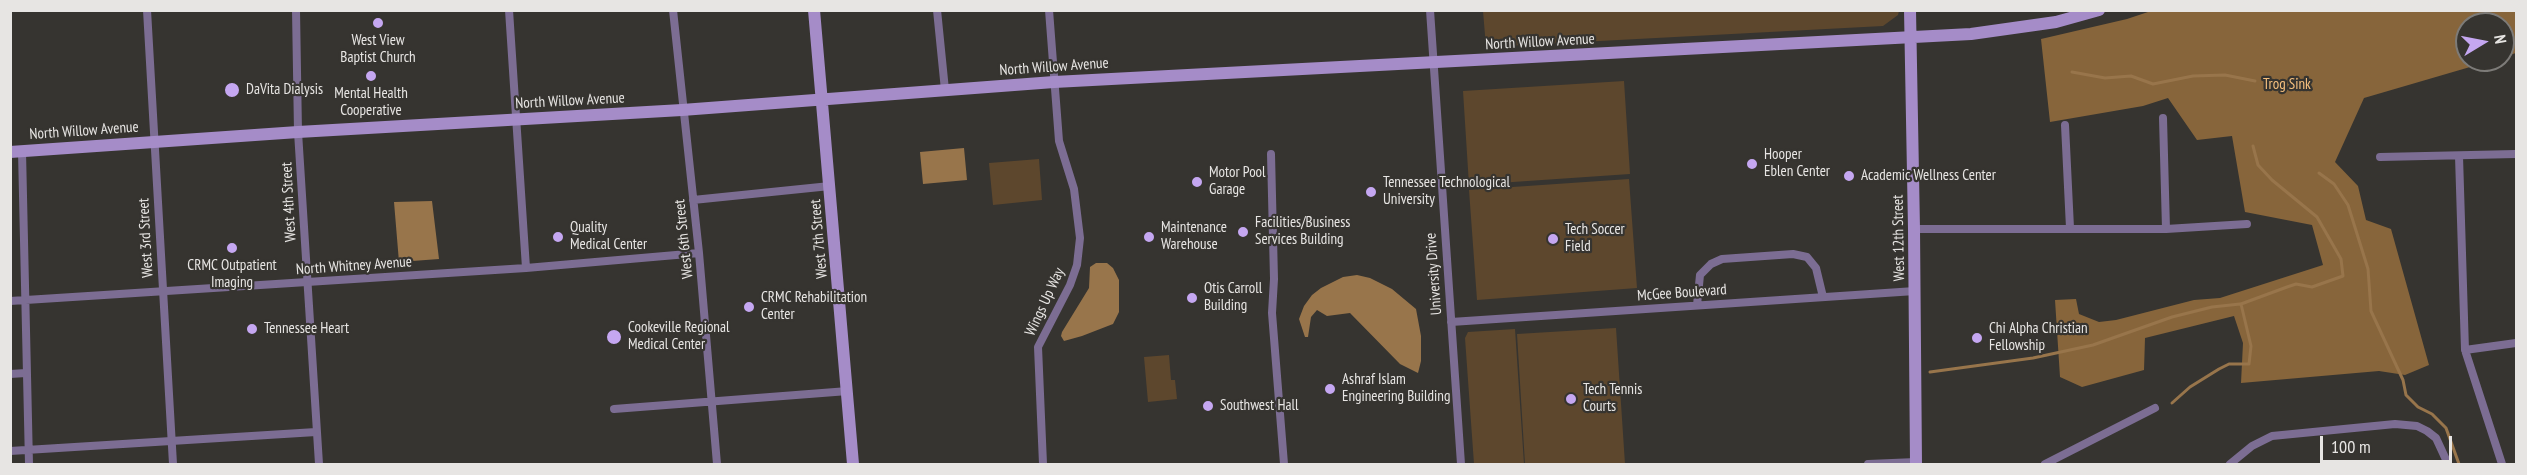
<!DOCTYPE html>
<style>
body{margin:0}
#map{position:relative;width:2527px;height:475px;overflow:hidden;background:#363430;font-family:"PT Sans Narrow",sans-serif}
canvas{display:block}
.frame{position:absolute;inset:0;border:12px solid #e7e5e3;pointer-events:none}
.north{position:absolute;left:2455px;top:12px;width:60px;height:60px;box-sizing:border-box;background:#363430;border:2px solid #7d7b78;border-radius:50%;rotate:80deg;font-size:16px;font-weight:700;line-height:24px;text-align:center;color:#e7e5e3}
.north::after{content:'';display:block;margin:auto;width:21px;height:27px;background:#c5a7f1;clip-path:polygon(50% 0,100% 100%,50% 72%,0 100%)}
.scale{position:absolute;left:2320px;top:436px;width:132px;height:27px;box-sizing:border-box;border:3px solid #e7e5e3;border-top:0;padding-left:8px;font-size:18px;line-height:21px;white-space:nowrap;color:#e7e5e3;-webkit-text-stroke:4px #363430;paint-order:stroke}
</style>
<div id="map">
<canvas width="2527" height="475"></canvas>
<div class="frame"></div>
<div class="north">N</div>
<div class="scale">100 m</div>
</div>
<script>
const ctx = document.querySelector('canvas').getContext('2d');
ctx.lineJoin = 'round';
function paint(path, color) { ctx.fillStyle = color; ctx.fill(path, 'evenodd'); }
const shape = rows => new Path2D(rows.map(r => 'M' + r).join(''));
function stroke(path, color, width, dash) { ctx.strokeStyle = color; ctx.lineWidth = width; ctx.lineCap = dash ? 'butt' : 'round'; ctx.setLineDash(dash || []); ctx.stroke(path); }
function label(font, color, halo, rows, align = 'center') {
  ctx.font = font + ' "PT Sans Narrow",sans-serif'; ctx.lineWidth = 4.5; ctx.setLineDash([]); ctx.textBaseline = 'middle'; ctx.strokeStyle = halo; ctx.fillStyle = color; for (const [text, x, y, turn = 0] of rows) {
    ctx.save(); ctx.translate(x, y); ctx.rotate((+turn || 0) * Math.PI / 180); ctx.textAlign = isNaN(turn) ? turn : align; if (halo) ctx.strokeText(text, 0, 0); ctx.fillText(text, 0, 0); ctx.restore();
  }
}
const green = shape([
 [1483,11,1483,10,1899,11,1898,15,1883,26,1486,47],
 [1624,81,1630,174,1469,185,1463,91],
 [1039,159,1042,200,993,205,989,163],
 [1629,179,1637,288,1477,300,1469,190],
 [1616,328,1625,464,1525,464,1517,334],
 [1515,329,1524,464,1474,464,1465,338,1468,332],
 [1169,355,1171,380,1175,380,1177,399,1148,402,1144,357]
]);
const forest = shape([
 [2154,10,2516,11,2516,53,2503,57,2503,24,2467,24,2467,60,2494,60,2364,98,2335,162,2358,186,2366,220,2391,229,2429,365,2405,375,2379,371,2241,383,2243,343,2234,316,2145,338,2144,370,2082,387,2060,377,2055,300,2076,299,2079,314,2099,322,2116,320,2194,300,2220,298,2323,265,2312,225,2245,212,2232,136,2197,140,2168,98,2143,106,2050,122,2041,39,2127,19]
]);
const water = shape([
 [964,148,967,180,923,184,920,152],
 [432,201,439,259,399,262,394,202],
 [1096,263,1107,263,1113,268,1119,280,1119,312,1113,324,1082,336,1064,341,1061,336,1062,332,1089,288,1090,267],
 [1357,275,1370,278,1392,289,1416,309,1421,336,1421,361,1418,373,1400,364,1350,313,1327,316,1317,310,1311,317,1308,337,1305,337,1299,319,1304,306,1312,295,1321,288,1343,277]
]);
const stream = shape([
 [2072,72,2105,78,2131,76,2153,84,2193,76,2225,75,2255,81],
 [2319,173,2334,184,2348,205,2368,269,2371,311,2403,380,2406,395,2418,407,2432,414,2446,428,2459,464],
 [1930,372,2033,358,2093,345,2172,317,2212,307,2240,304],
 [2172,403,2190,387,2219,369,2229,364,2249,364,2251,346,2241,304,2287,287,2296,284,2312,287,2343,276,2341,259,2317,217,2272,180,2258,165,2253,146]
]);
const street = shape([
 [147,10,173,464],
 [296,10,298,132,319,464],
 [509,10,526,268],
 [673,10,699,253,717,464],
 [937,10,945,90],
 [1430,10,1461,464],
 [2163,118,2166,229],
 [2065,125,2070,228],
 [22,151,29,464],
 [1271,154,1274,279,1272,313,1284,464],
 [2459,156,2465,350,2502,464],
 [2380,157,2516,154],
 [693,200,830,186],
 [1914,229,2166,229,2247,224],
 [10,301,526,268,699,253],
 [1697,305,1700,275,1711,264,1722,259,1793,254,1807,257,1816,268,1823,297],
 [1451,322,1915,291],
 [2465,350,2516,343],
 [10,374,26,373],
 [614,409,848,391],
 [10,451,316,432],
 [1043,464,1038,347,1070,285,1077,265,1080,238,1074,189,1059,141,1049,10],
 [1868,464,1916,462],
 [2045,464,2155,408],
 [2230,464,2252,446,2272,436,2395,424,2417,426,2427,431,2436,438,2448,464]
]);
const secondary = shape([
 [814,10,853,464],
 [1910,10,1914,229,1916,464],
 [10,152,298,132,682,110,1054,82,1971,34,2056,22,2099,10]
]);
const markers = [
 [378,23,6,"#c5a7f1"],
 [371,76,6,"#c5a7f1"],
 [232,90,8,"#c5a7f1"],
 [1752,164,6,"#c5a7f1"],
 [1849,176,6,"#c5a7f1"],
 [1197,182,6,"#c5a7f1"],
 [1371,192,6,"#c5a7f1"],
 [1243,232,6,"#c5a7f1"],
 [558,237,6,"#c5a7f1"],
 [1149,237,6,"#c5a7f1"],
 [1553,239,6,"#c5a7f1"],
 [232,248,6,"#c5a7f1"],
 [1192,298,6,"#c5a7f1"],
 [749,307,6,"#c5a7f1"],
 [252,329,6,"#c5a7f1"],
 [614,337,8,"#c5a7f1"],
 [1977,338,6,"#c5a7f1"],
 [1330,389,6,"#c5a7f1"],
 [1571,399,6,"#c5a7f1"],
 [1208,406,6,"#c5a7f1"]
];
const poiNames = [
 ["West View",378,41,"center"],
 ["Baptist Church",378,58,"center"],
 ["DaVita Dialysis",246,90],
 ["Mental Health",371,94,"center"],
 ["Cooperative",371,111,"center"],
 ["Hooper",1764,155],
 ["Eblen Center",1764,172],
 ["Motor Pool",1209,173],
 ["Garage",1209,190],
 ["Academic Wellness Center",1861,176],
 ["Tennessee Technological",1383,183],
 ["University",1383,200],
 ["Facilities/Business",1255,223],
 ["Services Building",1255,240],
 ["Quality",570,228],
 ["Medical Center",570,245],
 ["Maintenance",1161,228],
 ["Warehouse",1161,245],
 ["Tech Soccer",1565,230],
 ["Field",1565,247],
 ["CRMC Outpatient",232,266,"center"],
 ["Imaging",232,283,"center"],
 ["Otis Carroll",1204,289],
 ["Building",1204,306],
 ["CRMC Rehabilitation",761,298],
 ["Center",761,315],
 ["Cookeville Regional",628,328],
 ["Medical Center",628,345],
 ["Tennessee Heart",264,329],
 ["Chi Alpha Christian",1989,329],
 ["Fellowship",1989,346],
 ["Ashraf Islam",1342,380],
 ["Engineering Building",1342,397],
 ["Tech Tennis",1583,390],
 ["Courts",1583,407],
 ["Southwest Hall",1220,406]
];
const streetNames = [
 ["North Willow Avenue",1540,42,-3],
 ["North Willow Avenue",1054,67,-4],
 ["North Willow Avenue",570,101,-3],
 ["North Willow Avenue",84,131,-4],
 ["West 4th Street",289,202,-93],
 ["West 3rd Street",146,238,-93],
 ["West 12th Street",1899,238,-91],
 ["West 6th Street",684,239,-96],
 ["West 7th Street",819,239,-95],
 ["North Whitney Avenue",354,266,-4],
 ["University Drive",1434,274,-94],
 ["McGee Boulevard",1682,293,-4],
 ["Wings Up Way",1045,302,-65]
];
const parkNames = [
 ["Trog Sink",2287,85]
];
paint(green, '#5d472d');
paint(forest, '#87653b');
paint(water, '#98754b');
stroke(stream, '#98754b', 3);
stroke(street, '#7c6d93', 8);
stroke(secondary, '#a58cc8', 12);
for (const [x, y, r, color] of markers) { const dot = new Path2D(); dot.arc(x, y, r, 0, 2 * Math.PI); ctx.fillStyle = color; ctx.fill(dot); stroke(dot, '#363430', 2); }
label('15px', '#e7e5e3', '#363430', poiNames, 'left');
label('15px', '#e7e5e3', '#363430', streetNames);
label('15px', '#f6c07e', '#363430', parkNames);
</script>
